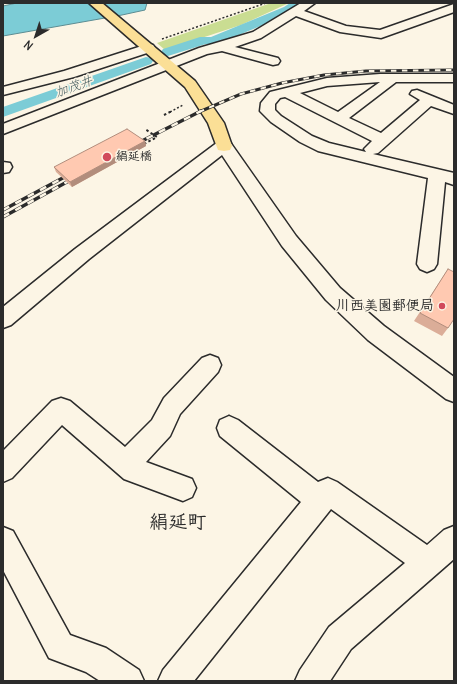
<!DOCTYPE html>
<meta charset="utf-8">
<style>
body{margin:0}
#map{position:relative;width:457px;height:684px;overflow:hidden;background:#fcf5e5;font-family:Delius,sans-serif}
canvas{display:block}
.frame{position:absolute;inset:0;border:4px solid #2b2b2b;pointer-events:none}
.north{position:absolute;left:16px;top:16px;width:40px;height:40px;-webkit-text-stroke:3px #fcf5e5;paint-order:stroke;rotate:219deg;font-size:11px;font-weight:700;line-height:16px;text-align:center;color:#2b2b2b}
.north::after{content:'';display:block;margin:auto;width:14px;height:18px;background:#2b2b2b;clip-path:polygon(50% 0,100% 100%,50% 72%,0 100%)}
</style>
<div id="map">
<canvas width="457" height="684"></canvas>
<div class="frame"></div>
<div class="north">N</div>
</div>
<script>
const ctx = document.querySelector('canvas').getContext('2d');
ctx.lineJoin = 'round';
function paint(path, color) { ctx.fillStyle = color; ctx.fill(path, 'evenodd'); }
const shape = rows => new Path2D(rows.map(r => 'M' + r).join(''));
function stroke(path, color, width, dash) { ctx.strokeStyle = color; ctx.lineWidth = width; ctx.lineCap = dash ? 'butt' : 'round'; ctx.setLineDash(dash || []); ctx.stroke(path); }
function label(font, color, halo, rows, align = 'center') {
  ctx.font = font + ' Delius,"Klee One",sans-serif'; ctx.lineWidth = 3; ctx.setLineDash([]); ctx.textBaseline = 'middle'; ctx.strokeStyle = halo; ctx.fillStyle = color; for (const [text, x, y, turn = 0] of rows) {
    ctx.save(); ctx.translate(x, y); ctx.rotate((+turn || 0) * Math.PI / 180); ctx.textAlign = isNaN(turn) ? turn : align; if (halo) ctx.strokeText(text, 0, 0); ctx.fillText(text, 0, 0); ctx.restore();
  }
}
const green = shape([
 [271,3,289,3,241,25,165,50,157,43]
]);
const water = shape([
 [17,3,147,3,145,10,122,15,3,36,3,6,17,3]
]);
const canal = shape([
 [290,3,304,3,292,13,217,44,206,44,168,56,163,55,161,52,163,49,200,37,211,37,284,7,290,3],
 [146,57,151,58,153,61,151,64,3,117,3,107,146,57]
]);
const pathFar1 = shape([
 [162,39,266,3],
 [170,112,183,105]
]);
const path = shape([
 [164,115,172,111],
 [144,144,157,137,145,129]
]);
const minor = shape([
 [301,3,315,3,304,11,346,26,380,30,454,4,454,12,381,38,340,32,296,16,261,38,235,47,278,58,280,61,278,64,273,65,222,51,207,54,3,134,3,124,199,48,253,32,301,3],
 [148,44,153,45,155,48,153,51,74,77,3,95,3,87,64,71,148,44],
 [380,74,454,74,454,82,396,82,349,118,381,133,420,100,410,94,412,91,417,90,454,105,454,114,431,106,378,153,373,154,454,173,454,185,445,182,437,264,434,269,427,272,420,269,417,264,428,178,318,151,300,142,271,122,260,111,261,103,270,92,327,78,380,74],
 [380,82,338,112,300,93,327,86,380,82],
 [285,97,372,141,364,149,366,152,329,143,312,136,281,116,275,110,275,104,280,98,285,97],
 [224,141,230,142,296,236,340,288,384,326,454,377,454,402,446,399,368,340,326,300,282,246,222,155,89,259,11,325,3,328,3,307,75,249,218,142,224,141],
 [3,162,10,163,12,167,9,172,3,173,3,162],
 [210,355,218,358,221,365,218,372,180,414,170,436,146,462,192,479,196,488,192,497,183,501,124,479,62,425,12,478,3,482,3,451,52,401,61,398,70,401,125,447,152,420,164,398,202,358,210,355],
 [229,416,238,420,318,482,328,478,337,482,427,545,444,530,454,526,454,559,351,649,330,681,295,681,300,670,329,627,405,563,331,509,194,681,158,681,163,670,301,502,220,436,217,428,220,420,229,416],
 [3,527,13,531,70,635,106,648,139,670,144,681,100,681,86,672,49,658,3,570,3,527]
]);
const major = shape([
 [89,3,102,3,195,81,224,123,232,146,230,150,224,151,218,150,208,123,185,87,89,3]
]);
const railFar1 = shape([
 [199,112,241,94,282,83,324,75,366,71,454,70]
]);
const rail = shape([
 [134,145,201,111],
 [3,210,72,173],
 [3,217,76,177]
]);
const wall = shape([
 [145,141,146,146,72,187,56,172,54,167],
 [448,269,448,328,442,336,414,321]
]);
const shadedWall = shape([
 [145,141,146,146,72,187,70,182]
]);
const building = shape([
 [127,129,145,141,70,182,54,167,127,129],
 [448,269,454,272,454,319,448,328,420,313,448,269]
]);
const markers = [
 [107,157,5,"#d1495b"],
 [442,306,4,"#d1495b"]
];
const farPoinames = [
 ["絹延橋",116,157]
];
const farWaternames = [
 ["加茂井",74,87,-20]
];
const poiNames = [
 ["川西美園郵便局",434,306]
];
const nearQuarternames = [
 ["絹延町",178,523]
];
paint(green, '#cadd92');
paint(water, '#7cccd6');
stroke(water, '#5c8c92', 1);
paint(canal, '#7cccd6');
stroke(minor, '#2b2b2b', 3);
stroke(major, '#2b2b2b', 3);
stroke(pathFar1, '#2b2b2b', 1.5, [2, 2]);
stroke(path, '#2b2b2b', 2, [2.5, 2.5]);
paint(minor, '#fcf5e5');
paint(major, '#fbdf96');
stroke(railFar1, '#2b2b2b', 3);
stroke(rail, '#2b2b2b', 3.5);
stroke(railFar1, '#fcf5e5', 2, [5.5]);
stroke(rail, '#fcf5e5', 2.5, [7]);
paint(wall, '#dbad98');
paint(shadedWall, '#b28d7c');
paint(building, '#ffc9b1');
stroke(building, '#b28d7c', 1);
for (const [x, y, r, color] of markers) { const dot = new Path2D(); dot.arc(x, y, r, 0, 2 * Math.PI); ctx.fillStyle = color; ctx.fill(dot); stroke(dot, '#fcf5e5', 1.5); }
label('bold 12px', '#2b2b2b', '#fcf5e5', farPoinames, 'left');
label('italic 13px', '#435b5e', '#fcf5e5', farWaternames);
label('bold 14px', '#2b2b2b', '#fcf5e5', poiNames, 'right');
label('bold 19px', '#2b2b2b', '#fcf5e5', nearQuarternames);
</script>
